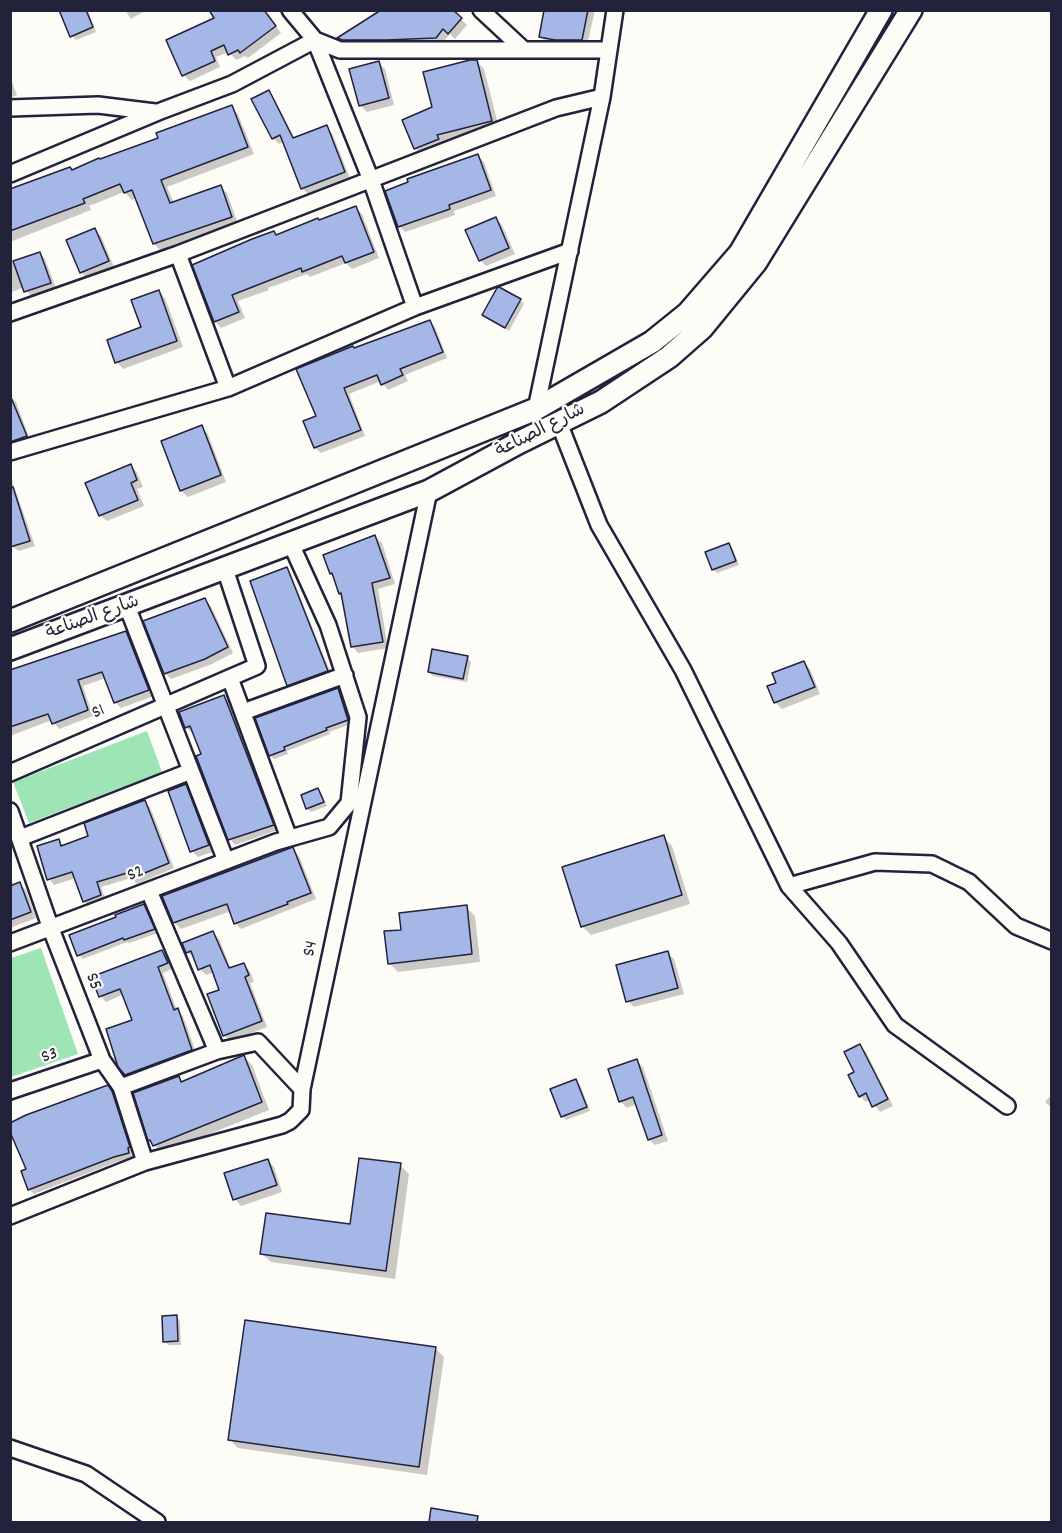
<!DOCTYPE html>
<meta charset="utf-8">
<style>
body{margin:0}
#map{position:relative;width:1062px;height:1533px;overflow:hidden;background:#fdfcf7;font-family:Dekko,sans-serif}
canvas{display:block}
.frame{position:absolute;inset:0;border:12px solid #22223b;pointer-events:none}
</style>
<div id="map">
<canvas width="1062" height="1533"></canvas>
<div class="frame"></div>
</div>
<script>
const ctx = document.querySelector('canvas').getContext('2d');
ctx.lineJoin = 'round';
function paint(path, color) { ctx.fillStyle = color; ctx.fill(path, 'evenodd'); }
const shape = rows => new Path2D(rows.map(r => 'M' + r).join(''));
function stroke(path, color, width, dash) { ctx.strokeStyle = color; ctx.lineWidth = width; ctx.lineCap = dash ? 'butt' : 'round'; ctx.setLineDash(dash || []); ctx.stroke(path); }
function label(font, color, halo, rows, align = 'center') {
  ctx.font = font + ' Dekko,"Playpen Sans Arabic",sans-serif'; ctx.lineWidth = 4.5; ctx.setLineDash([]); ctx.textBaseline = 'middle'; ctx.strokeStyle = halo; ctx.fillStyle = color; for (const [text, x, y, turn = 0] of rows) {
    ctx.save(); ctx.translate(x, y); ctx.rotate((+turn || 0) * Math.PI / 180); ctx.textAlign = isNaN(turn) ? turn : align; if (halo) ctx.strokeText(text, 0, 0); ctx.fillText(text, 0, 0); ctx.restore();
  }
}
const green = shape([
 [147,731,162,772,29,823,13,782],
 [41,948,78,1054,11,1077,11,958]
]);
const shadow = shape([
 [66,10,88,10,96,32,76,40,72,36],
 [125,10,146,10,131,19],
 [214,10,264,10,281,33,248,58,245,56,236,60,229,52,216,57,220,67,190,81,183,75,217,19],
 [546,10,595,10,587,45,562,45,546,42,540,36],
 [461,19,467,25,455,39,450,34,442,43,345,44,339,39],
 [476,61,484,69,499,128,444,142,446,147,423,156,415,148,434,108],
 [379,63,385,69,394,105,367,112,360,105],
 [10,77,17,95,10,98],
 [268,92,274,98,295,139,326,127,332,133,350,178,308,194,302,188,284,142,279,144,273,138],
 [231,107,238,114,254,154,167,187,174,203,220,186,227,193,238,224,161,251,154,244,137,198,132,200,124,192,89,206,91,210,10,242,10,192,160,139],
 [478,156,484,162,496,196,454,211,455,215,405,232,399,226],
 [356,208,362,214,379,258,352,269,346,263,310,277,307,274,268,288,269,290,238,301,245,318,221,328,215,321,194,266,274,233,277,236],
 [496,218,502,225,515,254,486,266,480,260],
 [94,230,101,236,114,267,87,278,81,272],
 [40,253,45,259,56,288,31,297,24,287,10,293,10,264],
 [159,292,165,298,183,347,123,369,117,362,143,328],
 [520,300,524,304,509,331,484,315],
 [429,321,435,327,447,358,405,375,408,381,388,390,381,381,349,394,365,436,321,453,315,448,318,417,354,350],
 [12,398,16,402,30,440,10,447],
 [201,427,208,434,226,482,188,497,181,491,163,442],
 [130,466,137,472,143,487,137,489,144,506,107,521,100,515],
 [10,475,35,546,19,551,10,545],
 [375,537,382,543,395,584,378,589,388,648,358,653,352,646,343,596,335,576,331,573],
 [729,545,733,549,739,565,717,573,713,569],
 [286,569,291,574,332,676,293,690,288,685],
 [205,600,211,606,233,653,212,664,171,679,165,673],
 [126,633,131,638,154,696,121,708,115,702,106,678,83,686,93,716,59,729,52,720,10,736,10,672],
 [467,658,471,662,467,682,433,676,429,672],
 [804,662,810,669,820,694,782,709,775,702,778,683],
 [338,690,342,694,351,724,329,732,330,734,287,751,288,754,274,759,270,755],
 [224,696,229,702,278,830,235,845,230,839,194,732,192,733,186,727],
 [185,786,192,792,215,851,198,857,192,851],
 [318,790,322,794,327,806,311,812,307,808],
 [144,802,150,807,174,868,137,884,131,878,101,887,106,901,90,907,84,901,76,878,54,885,49,879,58,841,64,846,90,837],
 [663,837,672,846,690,904,591,935,582,926],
 [292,849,299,856,316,899,241,929,235,923,231,911,181,929,174,922],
 [10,876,14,886,20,884,26,890,36,918,10,928],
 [144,906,148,910,158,933,129,943,127,942,83,959,79,955],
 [466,907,475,916,480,962,398,972,389,963,402,931],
 [213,932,219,939,231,969,243,964,250,971,254,982,250,983,267,1027,231,1041,224,1035,221,991,214,972,206,975,200,969,195,958,187,952],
 [162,952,168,957,172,969,163,973,177,1010,183,1016,197,1055,131,1080,126,1074,134,1021,124,994,106,1002,101,996],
 [668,953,674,959,684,994,634,1007,628,1001],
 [860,1046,866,1052,893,1106,880,1112,871,1100,866,1102,860,1096,856,1073],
 [244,1057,252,1065,269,1110,162,1153,150,1140,179,1077,184,1083],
 [637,1061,643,1067,668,1141,655,1145,649,1139,637,1104,627,1108,620,1101],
 [576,1081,580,1085,590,1111,566,1120,562,1116],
 [108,1087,116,1098,134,1152,131,1153,133,1158,119,1161,34,1194,30,1190,23,1172],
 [1052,1094,1052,1108,1045,1102],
 [267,1160,274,1167,282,1192,241,1206,235,1199],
 [400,1165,409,1174,395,1279,271,1262,262,1254,351,1225],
 [176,1317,180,1321,181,1345,168,1345,164,1341],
 [435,1348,444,1357,427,1475,238,1448,229,1439],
 [433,1510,475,1521,475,1522,431,1522]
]);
const building = shape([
 [59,10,86,10,93,27,70,37,59,10],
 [209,10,264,10,276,26,240,53,238,50,228,55,224,45,211,51,215,61,182,76,166,40,214,18,209,10],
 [381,10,453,10,462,18,448,34,443,29,436,38,386,40,342,40,337,38,381,10],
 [544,10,588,10,582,40,555,40,539,37,544,10],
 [470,60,477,60,492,121,437,135,439,139,414,149,402,120,432,107,423,72,470,60],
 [379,61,389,98,359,106,349,69,379,61],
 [269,90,293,138,327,125,345,172,301,189,280,135,272,139,251,99,269,90],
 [232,105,248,147,161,180,170,203,221,185,232,217,153,244,132,190,124,193,120,184,83,199,85,203,10,231,10,189,70,167,72,170,99,158,100,159,158,138,156,133,232,105],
 [478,154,491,190,449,205,450,209,398,227,385,191,408,182,407,179,478,154],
 [356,206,374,252,345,263,342,256,302,272,301,268,232,295,239,312,214,322,192,265,252,239,274,231,276,235,318,218,319,220,356,206],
 [496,217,509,248,479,261,465,230,496,217],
 [95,228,109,261,80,273,66,240,95,228],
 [40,252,51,283,24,292,13,261,40,252],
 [499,287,521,299,505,328,482,315,497,288,499,287],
 [159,290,177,341,115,363,107,340,141,327,131,300,159,290],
 [430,320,443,352,400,369,403,375,381,385,377,375,344,388,361,430,314,448,303,421,316,416,296,369,353,346,354,348,430,320],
 [10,395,27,436,10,442,10,395],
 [202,425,221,475,180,491,161,441,202,425],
 [131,464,137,480,131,483,138,500,99,516,85,483,131,464],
 [13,487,30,541,10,547,10,488,13,487],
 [375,535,390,578,372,583,383,642,351,647,341,593,339,594,332,573,330,574,323,555,375,535],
 [729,543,736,561,712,570,705,552,729,543],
 [287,567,328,671,287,686,250,581,287,567],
 [205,598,228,647,205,659,164,674,143,621,205,598],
 [126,631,149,690,114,703,102,672,78,680,88,710,52,724,48,714,10,727,10,670,126,631],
 [432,649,468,656,463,679,428,672,432,649],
 [804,661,815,687,774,703,767,686,776,683,772,673,804,661],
 [338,688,348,720,326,728,327,730,284,747,285,750,269,756,255,718,338,688],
 [224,695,274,825,228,840,196,756,201,754,190,726,185,728,179,712,224,695],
 [186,784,209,845,190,852,168,791,186,784],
 [318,788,324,802,306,809,301,795,318,788],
 [145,800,169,863,130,879,127,873,97,882,101,895,83,902,72,872,47,880,37,846,59,839,61,846,88,836,84,823,145,800],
 [664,835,682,895,581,927,562,867,664,835],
 [293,847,311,893,287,902,288,904,234,924,227,904,173,923,162,896,293,847],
 [20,882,31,912,10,920,10,886,20,882],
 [144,904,155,929,124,940,123,938,77,956,69,935,116,917,115,915,144,904],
 [467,905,472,954,388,964,384,931,401,930,399,913,467,905],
 [213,931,229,968,244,963,249,975,245,977,262,1021,223,1036,207,994,219,990,210,965,198,970,191,951,186,953,182,943,213,931],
 [162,950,168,963,158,967,174,1010,178,1008,192,1050,125,1075,118,1067,106,1029,132,1020,120,989,99,997,91,977,162,950],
 [668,951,678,988,626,1002,616,965,668,951],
 [860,1044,888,1099,872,1107,866,1093,859,1097,848,1075,854,1072,844,1052,860,1044],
 [244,1055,262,1102,153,1146,150,1140,148,1141,133,1093,179,1076,181,1082,244,1055],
 [637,1059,662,1135,648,1140,633,1097,619,1102,608,1069,637,1059],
 [576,1079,587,1107,561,1117,550,1089,576,1079],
 [108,1085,112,1091,130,1147,128,1148,129,1153,114,1157,28,1190,21,1171,26,1169,10,1132,10,1123,26,1115,108,1085],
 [359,1158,401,1163,386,1271,260,1254,266,1213,350,1224,359,1158],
 [268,1159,277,1185,233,1200,224,1173,268,1159],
 [177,1315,178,1341,163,1342,162,1316,177,1315],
 [245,1320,436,1347,419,1467,228,1440,245,1320],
 [431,1508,478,1516,477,1522,429,1522,431,1508]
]);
const minor = shape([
 [290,10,315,40,371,180,415,307],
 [481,10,524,50],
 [10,108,98,105,155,112],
 [10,174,158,112,232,84,315,40,340,50,609,50],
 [178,254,228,388],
 [10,313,178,254,556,108,602,97],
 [536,409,602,97,615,10],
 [559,423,599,525,683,670,789,886,839,943,895,1025,1007,1106],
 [10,452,228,388,415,307,570,251],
 [127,606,226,861],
 [230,678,289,838],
 [243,712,345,675],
 [10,773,257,666,225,569],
 [10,811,51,929,102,1060,121,1087,145,1162],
 [20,838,191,771],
 [789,886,875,862,932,864,969,882,1016,926,1052,941],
 [149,891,217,1051],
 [10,943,276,842,329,827,349,803,358,717,328,625,291,544],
 [121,1087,217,1051,258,1042,302,1089],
 [10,1091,102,1060],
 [10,1216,145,1162,282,1125,290,1121,301,1110,302,1089,429,491],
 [10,1448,86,1474,157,1522]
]);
const secondary = shape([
 [10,621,536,409,652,342,688,313,740,253,881,10],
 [10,649,429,491,520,442,601,402,669,357,702,328,756,262,911,10]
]);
const streetNames = [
 ["شارع الصناعة",541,432,-27],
 ["شارع الصناعة",93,619,-20],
 ["S1",99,713,-24],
 ["S2",136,875,-21],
 ["S4",312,949,-78],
 ["S5",92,982,69],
 ["S3",50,1057,-19]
];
paint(green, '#9de5b4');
paint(shadow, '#0003');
paint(building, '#a5b7e6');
stroke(building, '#22223b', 1.5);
stroke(minor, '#22223b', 20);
stroke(secondary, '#22223b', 26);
stroke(minor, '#fdfcf7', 15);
stroke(secondary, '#fdfcf7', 21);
label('18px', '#22223b', '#fdfcf7', streetNames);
</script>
